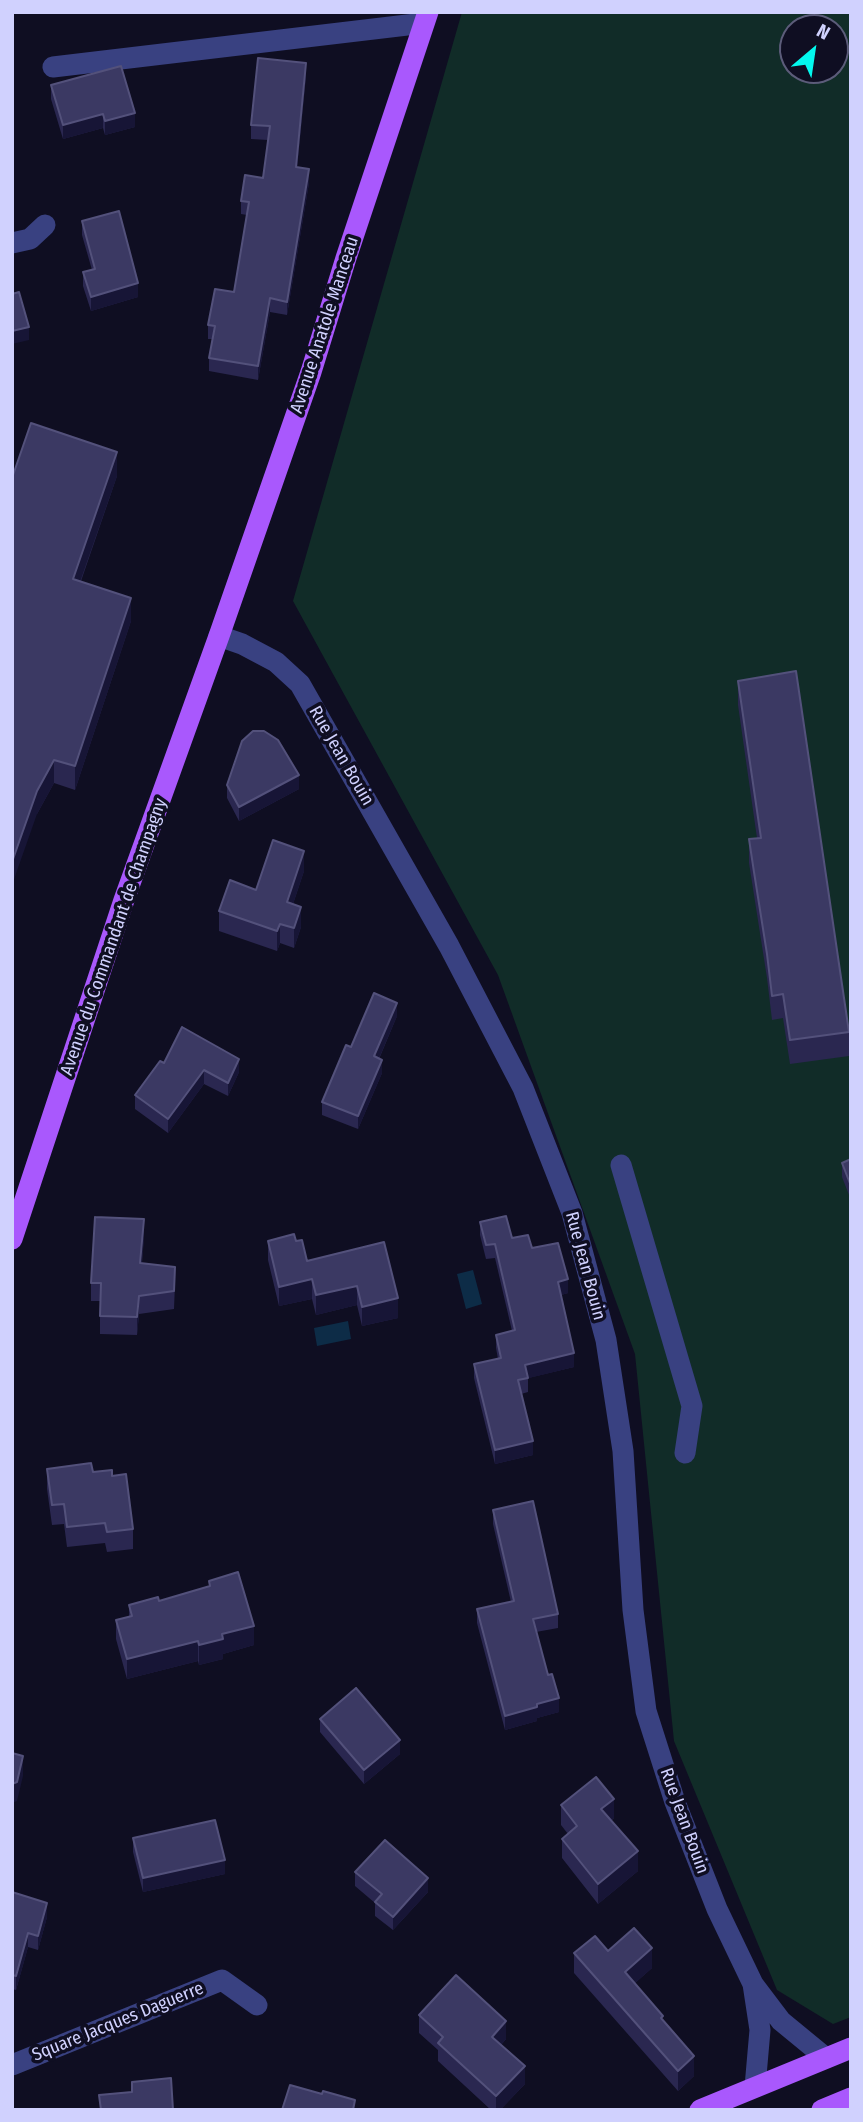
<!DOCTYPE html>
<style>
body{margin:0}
#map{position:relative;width:863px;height:2122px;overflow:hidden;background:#0f0e22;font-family:"Fira Sans Condensed",sans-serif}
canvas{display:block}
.frame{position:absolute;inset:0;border:14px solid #d0d1fe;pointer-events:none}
.north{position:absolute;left:779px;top:14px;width:70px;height:70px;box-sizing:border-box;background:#0f0e22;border:2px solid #5c5c7a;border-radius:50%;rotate:29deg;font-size:19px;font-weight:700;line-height:28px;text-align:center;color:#d0d1fe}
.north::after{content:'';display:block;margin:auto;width:24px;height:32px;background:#03f8ee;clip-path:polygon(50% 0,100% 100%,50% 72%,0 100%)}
</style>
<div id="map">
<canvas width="863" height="2122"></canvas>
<div class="frame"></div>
<div class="north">N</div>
</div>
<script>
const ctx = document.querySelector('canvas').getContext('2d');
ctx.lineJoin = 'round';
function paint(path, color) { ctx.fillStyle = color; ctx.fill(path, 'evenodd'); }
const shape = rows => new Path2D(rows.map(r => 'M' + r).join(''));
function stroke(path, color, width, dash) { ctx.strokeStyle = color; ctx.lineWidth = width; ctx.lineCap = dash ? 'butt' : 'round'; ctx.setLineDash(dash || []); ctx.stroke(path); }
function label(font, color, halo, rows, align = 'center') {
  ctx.font = font + ' "Fira Sans Condensed",sans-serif'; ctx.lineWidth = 7; ctx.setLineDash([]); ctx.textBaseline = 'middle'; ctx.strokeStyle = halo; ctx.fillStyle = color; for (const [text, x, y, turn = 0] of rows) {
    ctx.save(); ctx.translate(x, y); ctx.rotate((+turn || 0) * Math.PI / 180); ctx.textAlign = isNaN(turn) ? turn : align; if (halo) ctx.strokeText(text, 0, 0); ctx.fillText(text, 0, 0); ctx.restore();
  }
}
const green = shape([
 [462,12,851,12,851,2017,833,2024,777,1990,674,1741,635,1354,498,975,293,601],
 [793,28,835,28,835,70,793,70]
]);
const water = shape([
 [473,1270,482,1304,466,1309,457,1274],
 [348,1321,351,1339,317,1346,314,1328]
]);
const minor = shape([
 [53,67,424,23],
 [12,243,30,239,45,225],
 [219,636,242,644,276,662,300,684,449,946,523,1088,572,1213,606,1340,623,1451,633,1610,646,1711,675,1802,717,1909,753,1984],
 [621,1165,692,1406,685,1453],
 [12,2065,222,1980,257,2005],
 [755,2087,760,2030,753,1984,781,2021,826,2058]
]);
const major = shape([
 [12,1239,124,900,219,636,311,372,346,258,428,12],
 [700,2110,851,2048],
 [822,2110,851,2098]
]);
const wall = shape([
 [306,76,297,167,309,183,287,315,270,312,258,380,209,371,209,358,212,339,208,339,208,325,234,292,247,215,241,214,241,201,263,178,268,140,251,139,251,125],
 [51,85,135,127,105,135,103,128,63,139,51,99],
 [82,221,138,297,91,311,83,286,83,272,92,270,82,235],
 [117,476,81,581,131,621,75,790,54,783,37,814,12,478],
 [738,681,849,1032,849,1056,790,1064,783,1018,772,1020,767,978,749,863,749,839,757,838,738,705],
 [227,785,299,789,239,821,227,798],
 [304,871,293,904,301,927,294,948,280,943,277,951,219,931,219,911,256,890],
 [397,1016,379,1059,382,1073,358,1129,322,1115,322,1102,351,1047],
 [164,1063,239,1072,228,1096,204,1084,168,1133,135,1109,135,1095],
 [851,1159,851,1200,842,1177,842,1163],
 [480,1222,532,1248,568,1293,561,1295,574,1367,528,1378,528,1392,521,1394,533,1455,495,1464,474,1378,474,1364,498,1359,496,1348,496,1335,512,1331,495,1258,486,1259,480,1235],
 [144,1237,142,1263,175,1284,174,1309,139,1314,137,1335,100,1334,100,1301,91,1301,91,1283],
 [268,1241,296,1241,307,1261,384,1242,398,1318,362,1326,357,1305,316,1315,312,1299,279,1306,268,1260],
 [47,1469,112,1476,133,1529,133,1549,107,1552,105,1543,67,1547,64,1524,52,1525,47,1489],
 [493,1510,558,1614,558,1628,536,1632,559,1712,537,1718,537,1721,505,1730,477,1623,477,1609,511,1602,493,1524],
 [209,1581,254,1645,223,1654,223,1659,199,1665,198,1661,127,1679,116,1639,116,1620,129,1617,129,1605,159,1601,209,1586],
 [320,1719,400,1754,364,1784,320,1732],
 [561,1805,614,1818,611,1821,638,1871,598,1904,562,1858,562,1839,568,1834,561,1825],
 [133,1838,225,1874,143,1892,133,1852],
 [355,1872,428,1892,393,1930,375,1916,375,1903,355,1886],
 [12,1892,47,1917,38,1950,28,1947,16,1990,12,1989],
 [608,1951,652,1968,635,1983,663,2021,694,2076,678,2091,574,1973,574,1953],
 [419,2015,506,2039,501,2045,525,2084,500,2110,491,2110,438,2061,438,2050,419,2033]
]);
const shadedWall = shape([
 [306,63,306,76,296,181,296,167],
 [135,113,135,127,105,135,105,121],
 [103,114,103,128,63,139,63,125],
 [309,169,309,183,287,315,287,302],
 [138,283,138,297,91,311,91,297],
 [270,298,270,312,258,380,258,366],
 [29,327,29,340,12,344,12,331],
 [117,452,117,476,73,602,73,579],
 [131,598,131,621,75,790,75,766],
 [54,760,54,783,37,814,12,885,12,862,37,791],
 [299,775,299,789,239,821,239,807],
 [304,851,304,871,287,922,287,902],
 [301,907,301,927,294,948,294,928],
 [280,924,280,943,277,951,277,931],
 [397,1003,397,1016,374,1070,374,1056],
 [239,1059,239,1072,228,1096,228,1083],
 [382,1060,382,1073,358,1129,358,1116],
 [204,1070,204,1084,168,1133,168,1119],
 [144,1219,144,1237,140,1281,140,1263],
 [312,1279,312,1299,279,1306,279,1287],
 [568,1279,568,1293,558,1296,558,1282],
 [357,1286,357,1305,316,1315,316,1295],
 [139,1296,139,1314,137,1335,137,1317],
 [398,1298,398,1318,362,1326,362,1307],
 [574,1353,574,1367,525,1379,525,1365],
 [533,1441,533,1455,495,1464,495,1450],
 [254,1626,254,1645,223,1654,223,1659,199,1665,199,1645,222,1634],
 [198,1641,198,1661,127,1679,127,1659],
 [559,1698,559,1712,537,1718,537,1704],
 [537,1707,537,1721,505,1730,505,1716],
 [400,1740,400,1754,364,1784,364,1770],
 [23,1756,23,1776,17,1801,12,1803,12,1784],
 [614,1799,614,1818,601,1829,601,1809],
 [638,1851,638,1871,598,1904,598,1884],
 [225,1860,225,1874,143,1892,143,1878],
 [428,1878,428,1892,393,1930,393,1917],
 [47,1903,47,1917,38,1950,38,1936],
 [28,1933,28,1947,16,1990,16,1976],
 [652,1948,652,1968,625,1992,625,1972],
 [506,2021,506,2039,492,2055,492,2037],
 [694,2056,694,2076,678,2091,678,2071],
 [525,2066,525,2084,500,2110,496,2110,496,2096]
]);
const building = shape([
 [258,58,306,63,296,167,309,169,287,302,270,298,258,366,209,358,215,326,208,325,215,289,234,292,249,202,241,201,245,175,263,178,270,126,251,125,258,58],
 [121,66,135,113,105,121,103,114,63,125,51,85,121,66],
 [119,211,138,283,91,297,83,272,95,269,82,221,119,211],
 [19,292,29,327,12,331,12,294,19,292],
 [31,423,117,452,73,579,131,598,75,766,54,760,37,791,12,862,12,478,31,423],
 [796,671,849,1032,790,1040,783,994,772,996,767,954,754,872,749,839,761,838,738,681,796,671],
 [253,731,264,731,278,740,299,775,239,807,227,785,242,741,253,731],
 [273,840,304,851,287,902,301,907,294,928,280,924,277,931,219,911,230,880,256,890,273,840],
 [374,993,397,1003,374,1056,382,1060,358,1116,322,1102,346,1045,351,1047,374,993],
 [182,1027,239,1059,228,1083,204,1070,168,1119,135,1095,160,1061,164,1063,182,1027],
 [851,1159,851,1186,842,1163,851,1159],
 [506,1216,512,1238,528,1235,532,1248,558,1243,568,1279,558,1282,574,1353,525,1365,528,1378,518,1380,533,1441,495,1450,474,1364,501,1358,496,1335,515,1330,495,1244,486,1245,480,1222,506,1216],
 [95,1217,144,1219,140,1263,175,1267,174,1291,139,1296,137,1317,100,1316,101,1283,91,1283,95,1217],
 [294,1234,296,1241,302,1240,307,1261,384,1242,398,1298,362,1307,357,1286,316,1295,312,1279,279,1287,268,1241,294,1234],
 [91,1463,93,1472,112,1470,112,1476,126,1474,133,1529,107,1532,105,1523,67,1527,64,1504,52,1505,47,1469,91,1463],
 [533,1501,558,1614,533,1619,548,1675,552,1674,559,1698,537,1704,537,1707,505,1716,477,1609,514,1601,493,1510,533,1501],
 [238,1572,254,1626,222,1634,223,1639,199,1645,198,1641,127,1659,116,1620,132,1616,129,1605,158,1597,159,1601,210,1586,209,1581,238,1572],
 [356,1688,400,1740,364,1770,320,1719,356,1688],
 [12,1753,23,1756,17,1782,12,1784,12,1753],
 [596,1777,614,1799,601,1809,638,1851,598,1884,562,1839,577,1826,561,1805,596,1777],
 [215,1820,225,1860,143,1878,133,1838,215,1820],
 [385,1840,428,1878,393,1917,375,1902,382,1894,355,1872,385,1840],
 [12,1892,47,1903,38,1936,28,1933,16,1976,12,1975,12,1892],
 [634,1928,652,1948,625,1972,663,2016,661,2018,694,2056,678,2071,574,1953,595,1936,608,1951,634,1928],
 [456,1975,506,2021,492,2037,525,2066,496,2096,438,2043,443,2037,419,2015,456,1975],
 [171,2078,173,2110,101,2110,99,2095,132,2092,132,2082,171,2078],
 [290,2085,322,2094,323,2091,355,2100,353,2110,282,2110,290,2085]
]);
const streetNames = [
 ["Avenue Anatole Manceau",325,325,-72],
 ["Rue Jean Bouin",341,756,60],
 ["Avenue du Commandant de Champagny",114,937,-71],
 ["Rue Jean Bouin",585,1266,75],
 ["Rue Jean Bouin",684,1821,70],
 ["Square Jacques Daguerre",118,2022,-22]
];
paint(green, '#112c28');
paint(water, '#0d2c47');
stroke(minor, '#394181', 21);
stroke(major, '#a958fd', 21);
paint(wall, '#2a2750');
paint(shadedWall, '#171536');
paint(building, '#3b3963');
stroke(building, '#53517b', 2);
label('18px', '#d0d1fe', '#0f0e22', streetNames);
</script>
